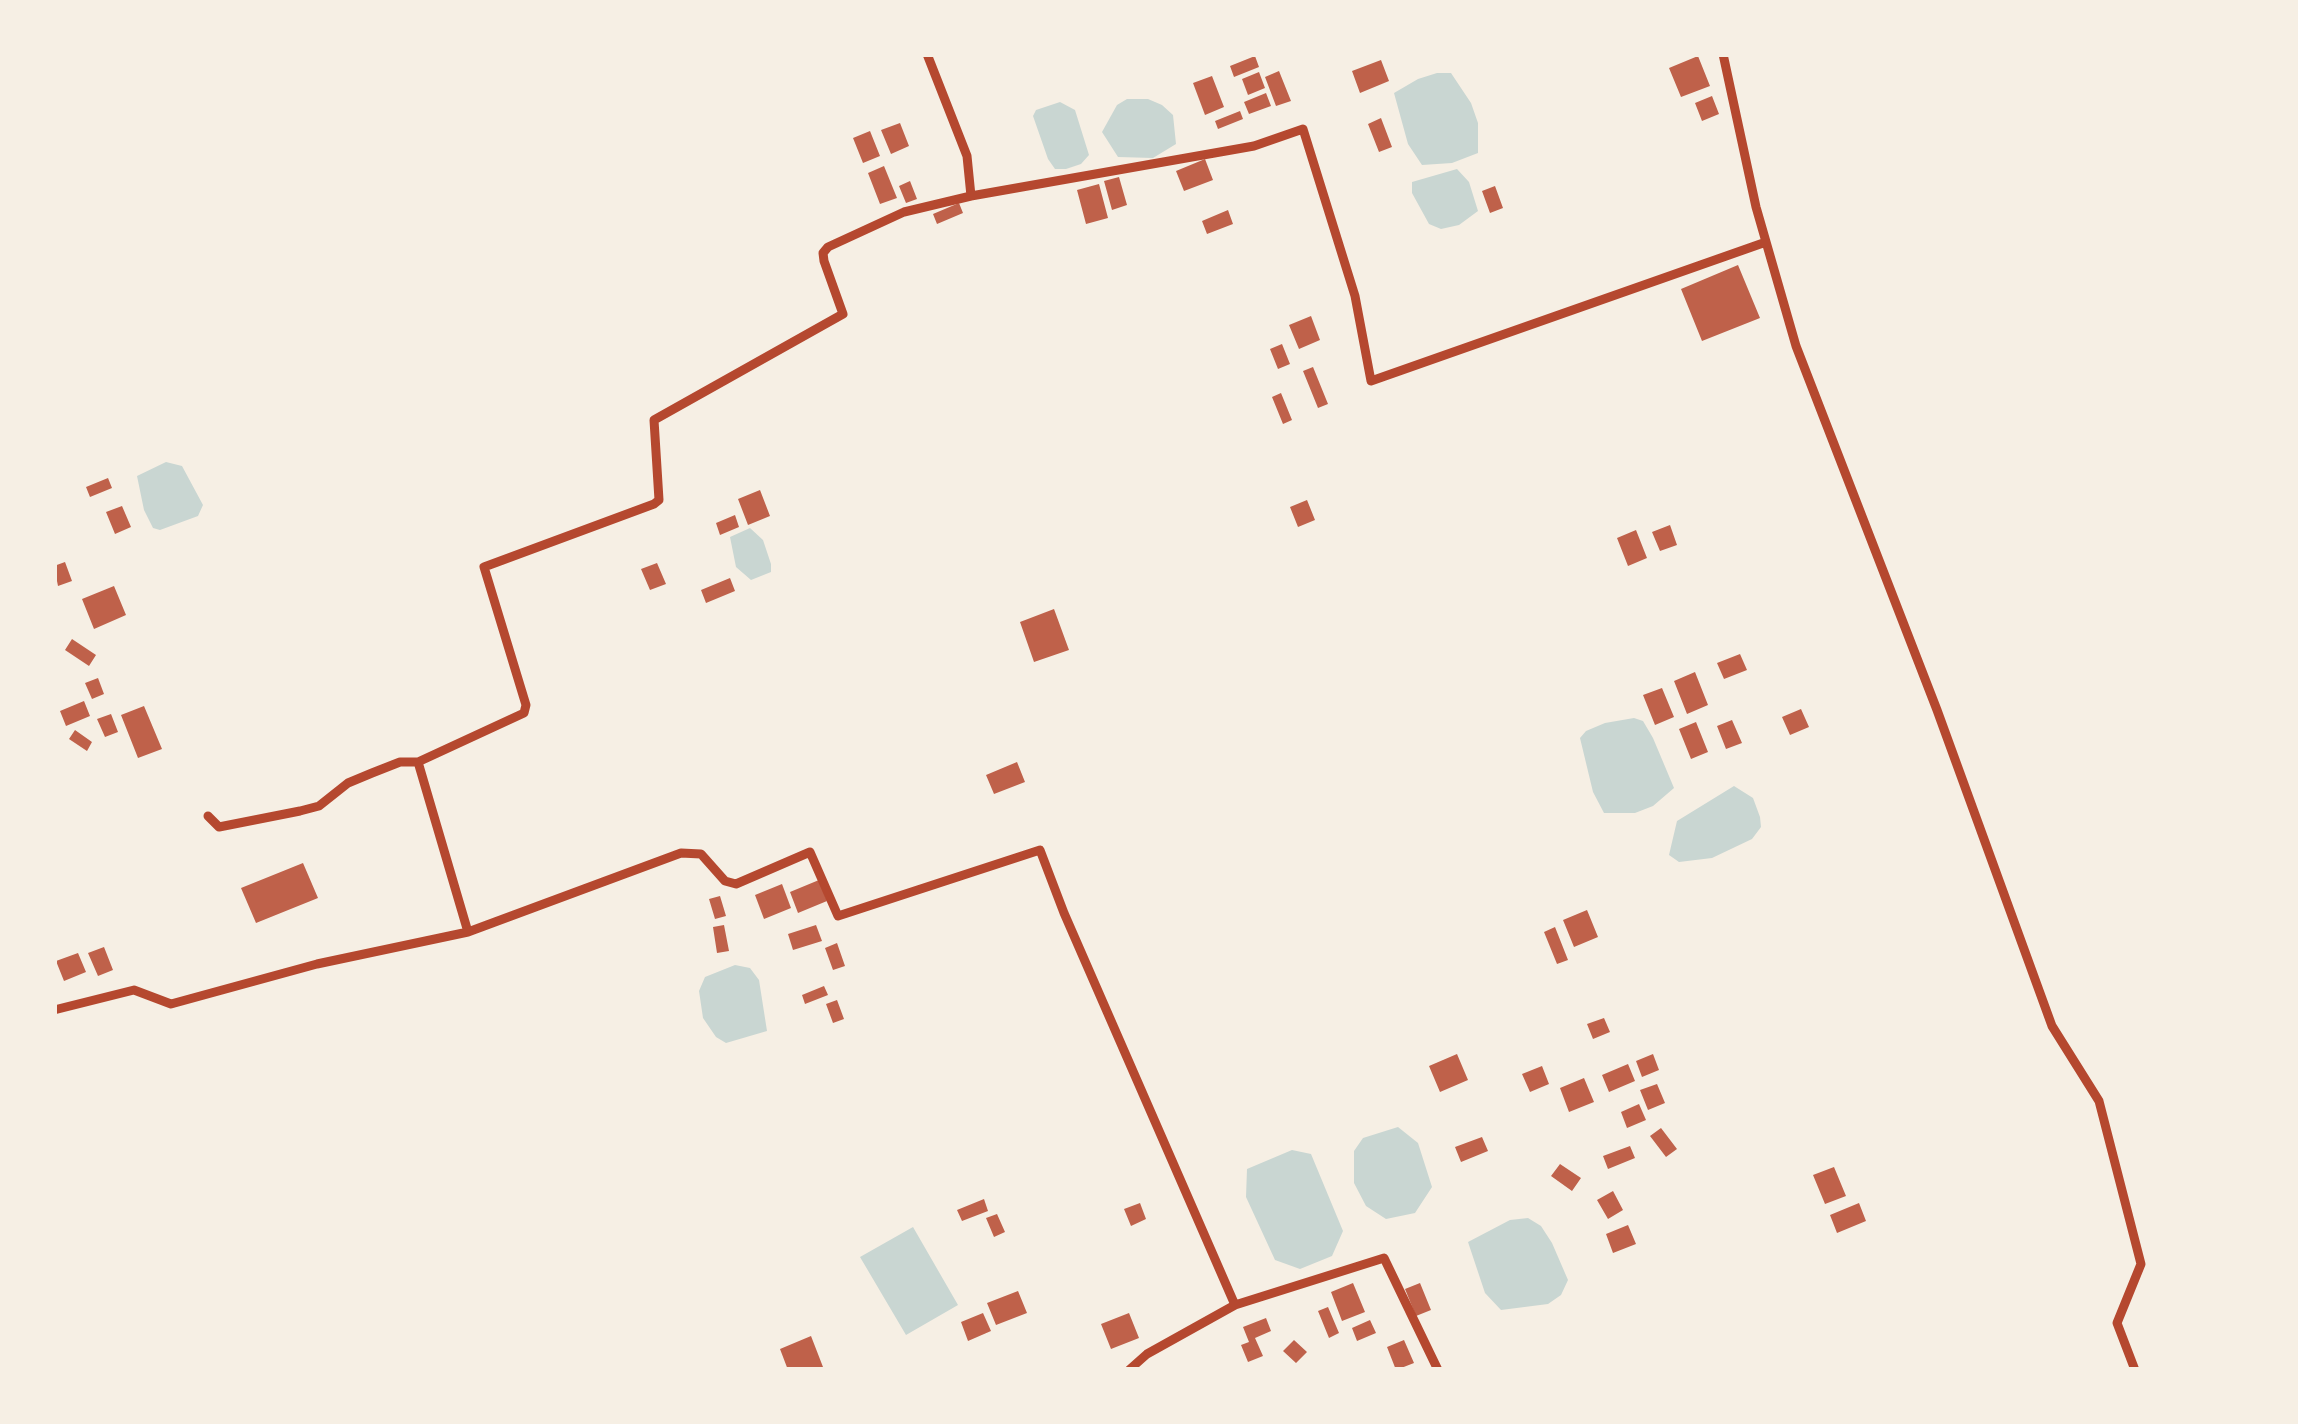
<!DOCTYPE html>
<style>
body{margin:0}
#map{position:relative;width:2298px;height:1424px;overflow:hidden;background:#f6efe4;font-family:"Sofia Sans Condensed",sans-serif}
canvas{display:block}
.frame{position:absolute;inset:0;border:57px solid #f6efe4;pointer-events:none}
</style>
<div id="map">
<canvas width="2298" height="1424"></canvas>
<div class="frame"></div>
</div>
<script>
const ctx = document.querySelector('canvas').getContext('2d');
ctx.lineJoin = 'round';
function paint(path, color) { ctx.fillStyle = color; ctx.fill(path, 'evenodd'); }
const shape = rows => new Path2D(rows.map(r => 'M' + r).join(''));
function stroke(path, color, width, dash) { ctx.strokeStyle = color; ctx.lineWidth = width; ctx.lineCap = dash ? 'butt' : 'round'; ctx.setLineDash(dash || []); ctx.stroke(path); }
const water = shape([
 [1437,73,1451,73,1471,103,1478,123,1478,153,1452,163,1422,165,1408,144,1394,93,1418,79],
 [1127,99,1148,99,1162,105,1173,115,1176,144,1153,158,1118,157,1102,132,1117,105],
 [1060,102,1075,110,1089,155,1081,164,1066,169,1055,169,1048,159,1033,116,1036,110],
 [1457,169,1469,182,1478,211,1459,225,1441,229,1429,224,1412,193,1412,182],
 [166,462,182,466,203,505,198,516,160,530,153,528,144,510,137,476],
 [750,528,763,540,771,564,771,572,751,580,736,567,730,537],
 [1634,718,1643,721,1653,738,1674,788,1653,806,1635,813,1604,813,1593,792,1580,738,1586,731,1605,723],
 [1734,786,1753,798,1760,817,1761,827,1752,839,1712,858,1679,862,1669,855,1677,821],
 [735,965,750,968,759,980,767,1031,726,1043,716,1037,703,1018,699,991,705,977],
 [1398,1127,1418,1143,1432,1187,1415,1213,1386,1219,1366,1206,1354,1183,1354,1151,1363,1138],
 [1292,1150,1311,1154,1343,1231,1332,1256,1300,1269,1275,1260,1246,1197,1247,1169],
 [1528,1218,1541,1226,1552,1243,1568,1280,1561,1295,1548,1304,1501,1310,1485,1293,1468,1242,1510,1220],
 [913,1227,958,1305,906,1335,860,1257]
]);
const building = shape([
 [1255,56,1259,67,1234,77,1230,66],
 [1698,56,1710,86,1681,97,1669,68],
 [1381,60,1389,81,1360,93,1352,71],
 [1279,71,1291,101,1276,106,1265,77],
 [1259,72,1265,88,1248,95,1242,79],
 [1212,76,1224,107,1205,115,1193,83],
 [1266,93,1271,106,1249,114,1244,102],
 [1712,96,1719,114,1702,121,1695,103],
 [1240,111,1243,119,1218,129,1215,121],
 [1381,118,1392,147,1379,152,1368,124],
 [900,123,909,146,891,154,881,130],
 [870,131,880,156,863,163,853,138],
 [1205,159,1213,180,1184,191,1176,171],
 [884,166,897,198,880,204,868,173],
 [1119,177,1127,205,1112,210,1104,181],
 [910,181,917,199,906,203,899,186],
 [1099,184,1108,218,1086,224,1077,190],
 [1495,186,1503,208,1490,213,1482,191],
 [959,203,963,213,937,224,933,214],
 [1228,210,1233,224,1207,234,1202,221],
 [1738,265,1760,318,1702,341,1681,289],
 [1311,316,1320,340,1299,349,1289,325],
 [1282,344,1290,364,1278,369,1270,349],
 [1313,367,1328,404,1318,408,1303,371],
 [1281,393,1292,420,1283,424,1272,397],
 [108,478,112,488,90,497,86,487],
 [760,490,770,516,748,525,738,499],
 [1307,500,1315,520,1298,527,1290,507],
 [122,506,131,527,115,534,106,512],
 [735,515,739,527,720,535,716,523],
 [1670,525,1677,545,1660,551,1652,532],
 [1636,530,1647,558,1628,566,1617,538],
 [65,562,72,581,58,586,54,566],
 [657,563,666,584,650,590,641,569],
 [730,578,735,591,706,603,701,590],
 [114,586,126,615,94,629,82,599],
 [1054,609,1069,650,1034,662,1020,622],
 [72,639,96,655,89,666,65,650],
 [1740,654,1747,670,1724,679,1717,663],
 [1695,672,1708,705,1687,714,1674,681],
 [98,678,104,694,92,699,85,683],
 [1662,688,1674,717,1655,725,1643,695],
 [84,701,90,716,66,726,60,711],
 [144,706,162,749,138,758,121,715],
 [1801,709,1809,727,1790,735,1782,717],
 [111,714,118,732,105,737,97,719],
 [1732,720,1742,743,1726,749,1717,726],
 [1696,722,1708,752,1691,759,1679,729],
 [75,730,92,742,87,751,69,739],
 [1017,762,1025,782,994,794,986,775],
 [303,863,318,898,256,923,241,888],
 [819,880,827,901,798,913,790,892],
 [782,884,791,908,764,919,755,895],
 [720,896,726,916,715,919,709,899],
 [1587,910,1598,937,1574,947,1563,920],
 [724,925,729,951,717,953,713,927],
 [816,925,822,941,793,950,788,934],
 [1555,927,1568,960,1557,964,1544,932],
 [837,943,845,966,833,970,825,948],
 [104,947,113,970,98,976,88,953],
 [78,953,86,972,64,981,56,961],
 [824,986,828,995,805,1004,802,995],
 [837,1000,844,1019,833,1023,826,1004],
 [1604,1018,1610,1032,1593,1039,1587,1024],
 [1457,1054,1468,1080,1440,1092,1429,1066],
 [1653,1054,1659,1070,1642,1077,1636,1061],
 [1628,1064,1635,1081,1609,1092,1602,1075],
 [1542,1066,1549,1084,1530,1092,1522,1074],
 [1584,1078,1594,1102,1569,1112,1560,1088],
 [1657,1084,1665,1103,1648,1110,1640,1090],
 [1639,1104,1646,1120,1627,1128,1621,1112],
 [1661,1128,1677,1149,1666,1157,1650,1136],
 [1482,1137,1488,1151,1461,1162,1455,1147],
 [1630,1146,1635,1158,1608,1169,1603,1156],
 [1560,1164,1581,1178,1572,1191,1551,1176],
 [1834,1167,1846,1196,1825,1204,1813,1175],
 [1613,1191,1623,1210,1608,1219,1597,1200],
 [984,1199,988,1211,962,1221,957,1210],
 [1140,1203,1146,1219,1131,1226,1124,1209],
 [1859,1203,1866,1221,1837,1233,1830,1215],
 [997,1214,1005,1232,994,1237,986,1218],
 [1628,1225,1636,1244,1613,1253,1606,1234],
 [1353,1283,1365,1312,1342,1321,1331,1292],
 [1420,1283,1431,1310,1416,1316,1405,1289],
 [1018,1291,1027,1313,996,1325,987,1303],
 [1328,1307,1339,1333,1329,1338,1318,1311],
 [983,1313,991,1331,968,1341,961,1322],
 [1129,1313,1139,1338,1111,1349,1101,1324],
 [1266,1318,1271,1331,1255,1338,1263,1356,1248,1362,1241,1345,1249,1342,1243,1327],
 [1370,1320,1376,1333,1357,1341,1352,1328],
 [811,1336,823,1367,788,1370,780,1349],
 [1294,1340,1307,1352,1296,1363,1283,1351],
 [1404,1340,1414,1363,1396,1370,1387,1347]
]);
const minor = shape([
 [927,54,967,156,971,196],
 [1723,54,1756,207,1796,346,1937,710,2052,1026,2099,1101,2141,1264,2117,1323,2135,1370],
 [208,816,219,827,300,811,319,806,348,783,372,773,400,762,418,762],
 [468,932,418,762,524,713,526,705,484,567,654,504,659,500,654,420,843,314,824,261,823,253,828,247,904,212,971,196,1254,146,1303,129,1355,296,1371,381,1766,242],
 [54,1010,134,990,171,1004,317,964,468,932,681,853,701,854,725,881,736,884,810,852,838,916,1040,850,1064,913,1235,1305,1384,1258,1438,1370],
 [1129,1370,1147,1354,1235,1305]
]);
paint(water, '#c9d6d2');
paint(building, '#bf614a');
stroke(minor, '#b5482f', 9);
</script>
